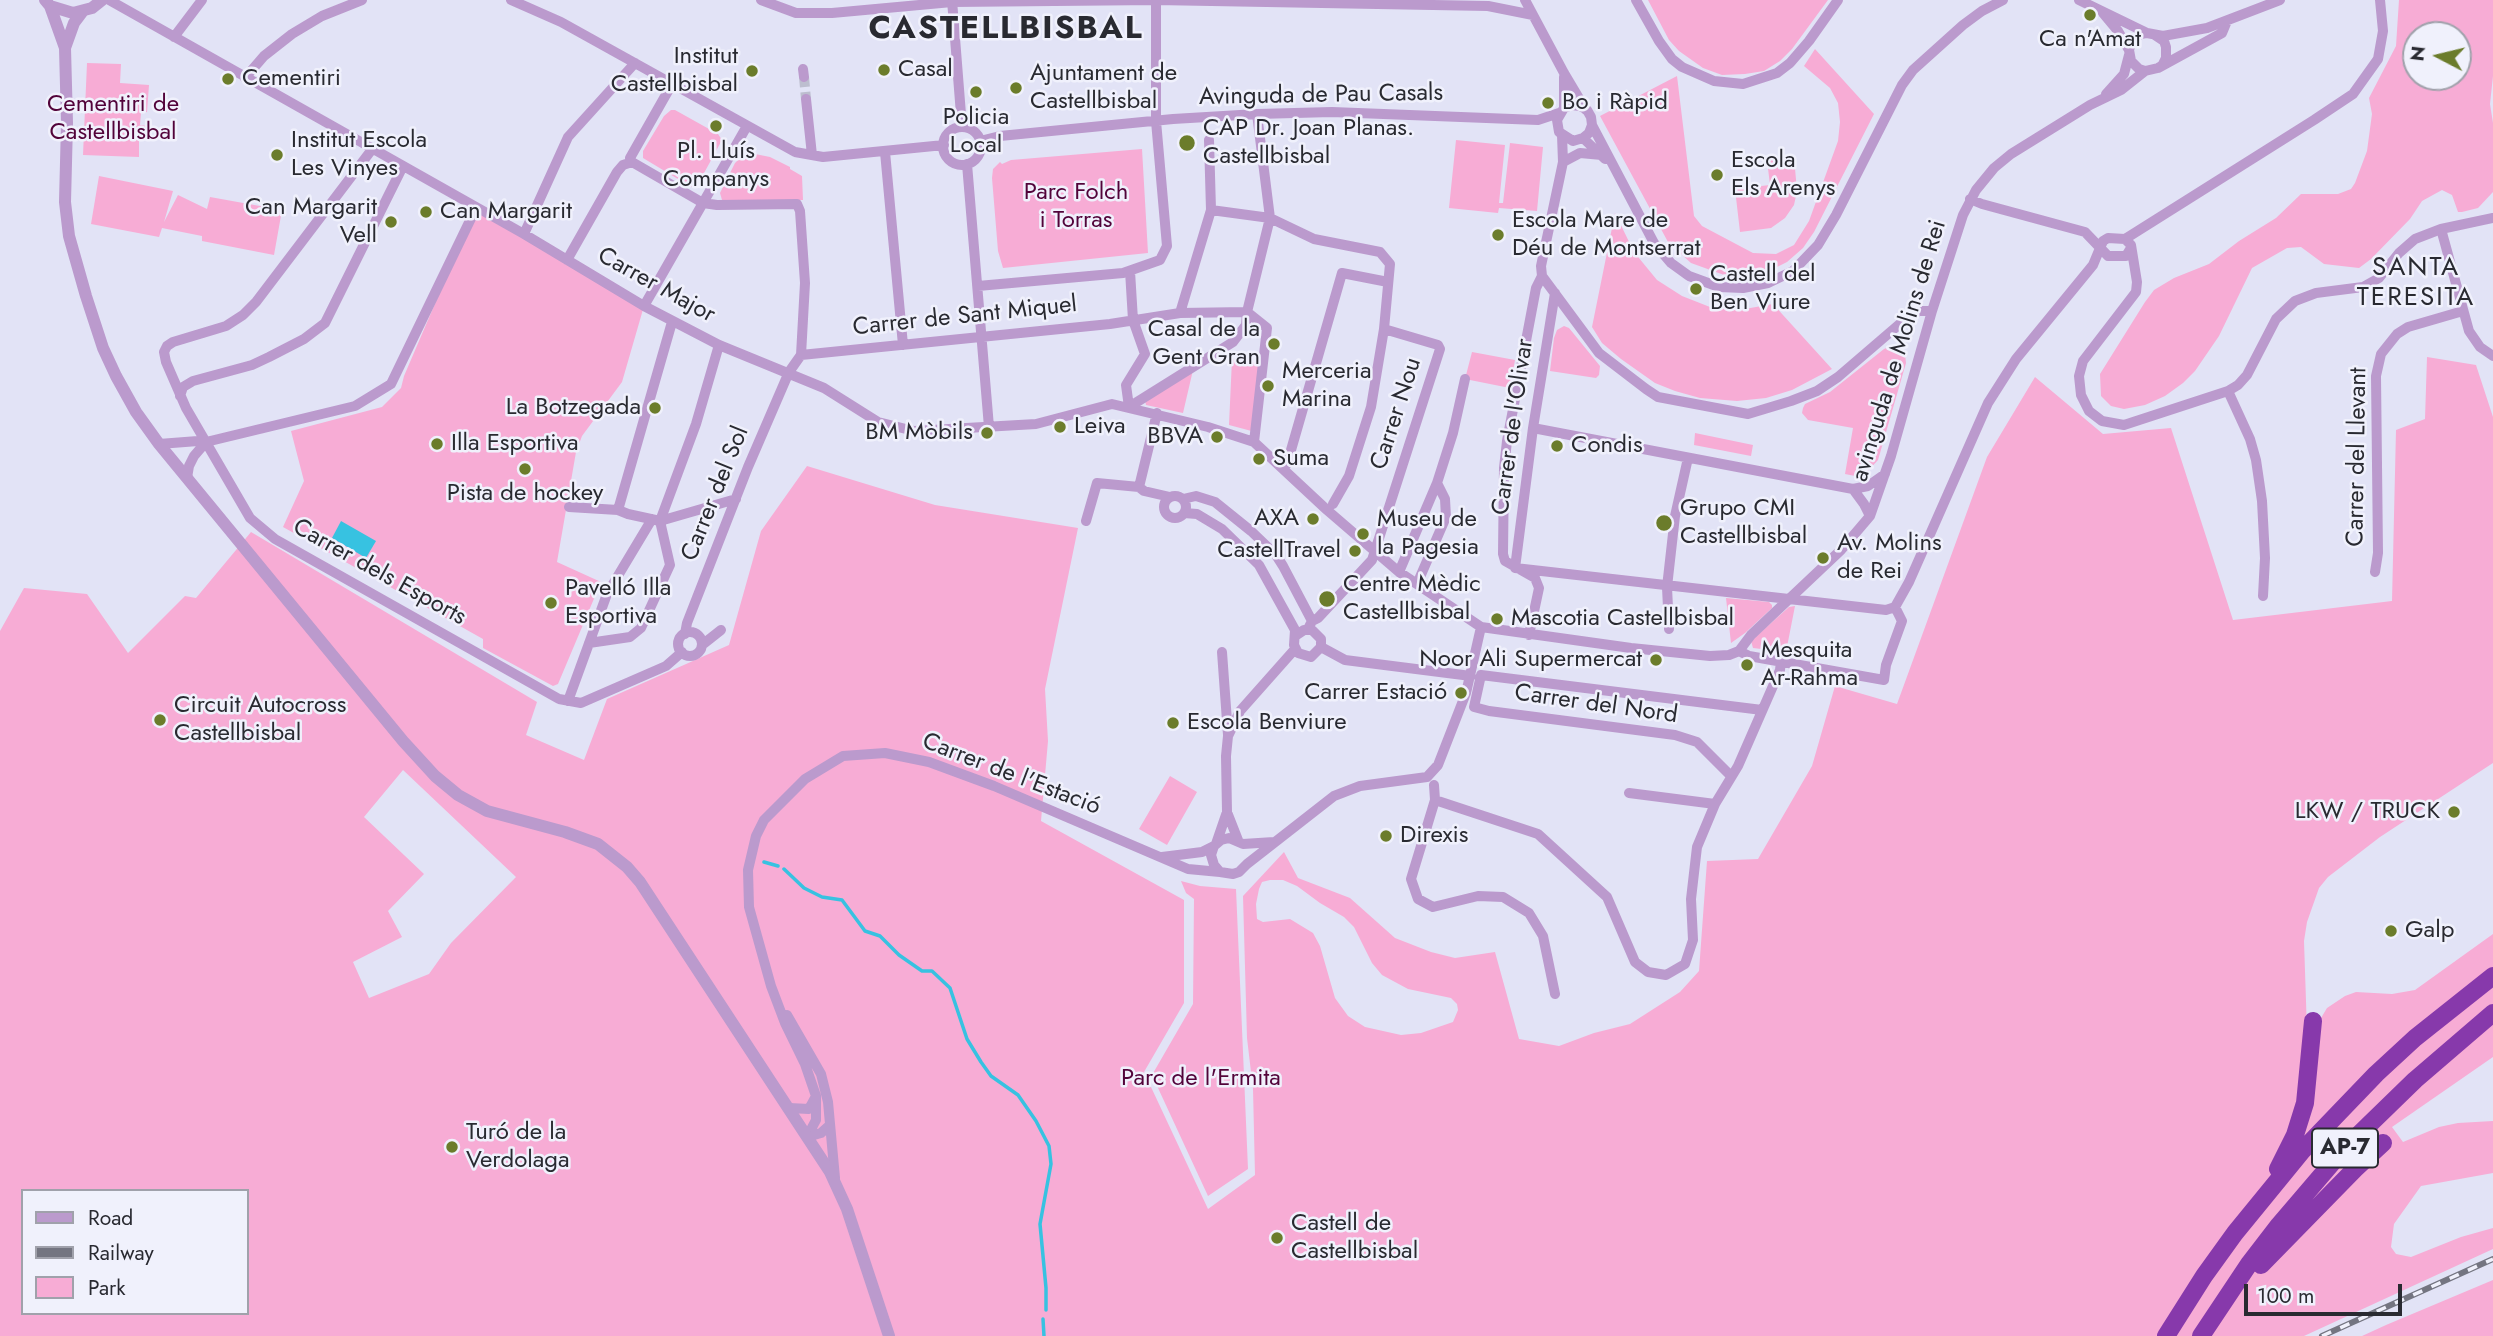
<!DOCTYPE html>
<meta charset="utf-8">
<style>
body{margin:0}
#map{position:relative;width:2493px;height:1336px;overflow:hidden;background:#e2e3f6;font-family:Jost,sans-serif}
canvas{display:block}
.legend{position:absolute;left:21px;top:1189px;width:228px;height:126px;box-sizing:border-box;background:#f0f1fc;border:2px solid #a0a1ab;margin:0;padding:9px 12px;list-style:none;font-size:21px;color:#292a31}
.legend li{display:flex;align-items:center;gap:14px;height:35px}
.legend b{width:35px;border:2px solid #a0a1ab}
.north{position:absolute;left:2402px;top:21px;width:70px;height:70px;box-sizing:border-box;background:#f0f1fc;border:2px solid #a0a1ab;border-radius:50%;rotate:277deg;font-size:19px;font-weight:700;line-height:28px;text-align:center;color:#292a31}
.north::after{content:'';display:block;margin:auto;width:24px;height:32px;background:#6b7c2b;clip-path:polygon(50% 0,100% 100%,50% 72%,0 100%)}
.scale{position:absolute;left:2244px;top:1284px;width:158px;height:32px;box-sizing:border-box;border:4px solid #292a31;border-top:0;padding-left:9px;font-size:21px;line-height:24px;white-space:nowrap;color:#292a31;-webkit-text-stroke:5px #f0f1fc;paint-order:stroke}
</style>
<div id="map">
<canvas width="2493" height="1336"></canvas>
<ul class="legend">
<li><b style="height:9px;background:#bb9acd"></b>Road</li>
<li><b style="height:9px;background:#747581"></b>Railway</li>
<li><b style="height:19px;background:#f7acd5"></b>Park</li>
</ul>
<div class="north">N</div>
<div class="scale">100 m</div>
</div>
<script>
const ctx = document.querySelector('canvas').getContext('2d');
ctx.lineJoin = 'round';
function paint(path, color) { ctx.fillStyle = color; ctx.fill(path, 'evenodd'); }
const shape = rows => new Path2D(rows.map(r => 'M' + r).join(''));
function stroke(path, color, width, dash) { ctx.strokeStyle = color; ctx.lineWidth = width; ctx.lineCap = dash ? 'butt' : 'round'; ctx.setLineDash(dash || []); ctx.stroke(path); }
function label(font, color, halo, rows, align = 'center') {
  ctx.font = font + ' Jost,sans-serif'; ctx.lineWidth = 5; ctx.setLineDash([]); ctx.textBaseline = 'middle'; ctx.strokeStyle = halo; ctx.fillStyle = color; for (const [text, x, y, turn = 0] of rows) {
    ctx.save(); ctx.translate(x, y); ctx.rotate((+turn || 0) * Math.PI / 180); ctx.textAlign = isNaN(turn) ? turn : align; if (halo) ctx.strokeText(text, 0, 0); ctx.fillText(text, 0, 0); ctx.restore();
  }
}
const green = shape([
 [1648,0,1828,0,1792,49,1780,61,1764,71,1745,74,1722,75,1703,68,1679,51,1669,40],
 [2399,0,2493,0,2493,76,2490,104,2493,123,2493,192,2478,208,2462,212,2458,212,2452,195,2442,190,2422,201,2410,219,2371,259,2359,268,2324,264,2301,247,2287,248,2252,268,2219,336,2195,371,2183,383,2165,396,2145,405,2124,409,2111,406,2101,396,2100,374,2145,302,2154,290,2174,278,2209,264,2239,241,2276,218,2301,194,2338,194,2351,189,2355,183,2367,151,2372,114,2369,98,2396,46],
 [2416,35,2458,35,2458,77,2416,77],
 [1815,49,1874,114,1814,232,1803,248,1787,262,1769,271,1755,275,1727,276,1691,263,1668,242,1600,116,1677,76,1694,216,1702,226,1753,253,1776,254,1794,245,1809,221,1838,141,1840,122,1838,103,1830,88,1804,66],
 [87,63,121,64,120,83,149,85,147,112,141,113,140,125,147,126,147,134,139,134,139,157,83,155],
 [671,110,675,110,718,134,722,140,697,186,692,187,683,182,643,158,643,151,664,116],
 [1456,140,1505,145,1499,203,1503,203,1510,143,1543,147,1537,211,1499,208,1498,213,1449,208],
 [1142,149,1148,253,1003,268,998,251,992,178,993,169,1000,162,1002,164,1011,160],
 [750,153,770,157,790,167,790,169,802,176,803,200,722,200,720,193,735,163,742,156],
 [1794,157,1797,191,1794,205,1785,218,1771,228,1740,232,1735,189,1770,185,1767,160],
 [99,176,173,191,164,222,178,195,207,209,210,197,282,210,274,255,202,241,202,236,162,228,159,237,91,224],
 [476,208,644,306,622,382,582,436,576,452,557,562,601,582,558,684,553,686,483,648,483,639,283,527,304,481,291,431,382,407,401,388,404,376],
 [1615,213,1634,252,1657,280,1682,296,1710,307,1739,310,1773,304,1832,369,1792,390,1766,398,1737,401,1700,398,1675,391,1655,383,1621,359,1602,343,1592,327],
 [1564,326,1569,328,1600,366,1599,375,1596,378,1550,371,1554,338,1557,330],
 [1891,346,1905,354,1906,363,1878,460,1867,472,1855,476,1845,474,1853,428,1808,420,1802,413,1803,408,1805,404,1830,392,1884,349],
 [1472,352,1515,360,1510,388,1465,379],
 [2427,357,2476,365,2493,417,2493,763,2380,837,2328,877,2319,888,2307,922,2304,941,2307,1031,2318,1031,2321,1018,2327,1008,2345,996,2356,992,2392,994,2415,990,2493,934,2493,1057,2392,1127,2403,1142,2439,1127,2458,1123,2493,1121,2493,1173,2421,1186,2394,1224,2391,1247,2396,1254,2411,1257,2461,1237,2493,1228,2493,1249,2304,1336,0,1336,0,631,24,588,87,594,128,653,185,596,196,598,251,532,537,702,526,735,584,760,607,699,729,645,761,531,807,466,935,505,1078,528,1045,689,1048,741,1041,821,1184,900,1184,1003,1144,1072,1208,1209,1255,1175,1253,1089,1247,1038,1243,896,1284,852,1298,878,1350,898,1395,938,1431,952,1455,958,1495,952,1519,1039,1559,1046,1594,1033,1630,1024,1680,992,1699,971,1707,861,1758,859,1812,766,1835,686,1897,704,1987,457,2035,377,2103,434,2171,428,2233,620,2392,601,2396,430,2425,419],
 [403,770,516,877,451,943,429,974,369,998,353,962,402,937,388,911,424,874,364,817],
 [1270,880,1283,880,1297,886,1320,903,1344,917,1354,927,1372,963,1382,975,1408,989,1451,998,1457,1004,1458,1010,1453,1022,1421,1033,1401,1035,1365,1027,1348,1016,1335,998,1320,946,1313,933,1290,919,1263,922,1257,919,1256,904,1259,889,1262,882],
 [23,1191,247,1191,247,1313,23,1313],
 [1232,359,1266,364,1259,433,1229,425],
 [1193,370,1183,413,1146,405,1145,400],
 [1695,433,1753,445,1751,456,1694,445],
 [1726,598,1769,602,1772,605,1772,608,1745,633,1731,643],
 [1795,606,1786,652,1753,648,1751,641,1789,607],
 [1170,776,1197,792,1167,845,1139,829],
 [1181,881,1200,886,1236,889,1248,1169,1208,1196,1152,1075,1193,1004,1194,899,1186,893],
 [2493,1280,2493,1336,2362,1336,2386,1325]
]);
const water = shape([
 [341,521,376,541,366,558,332,538]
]);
const stream = shape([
 [764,862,778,866],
 [784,869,804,888,822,897,842,900,865,931,880,936,899,955,922,971,932,971,950,988,967,1039,981,1062,991,1076,1018,1095,1036,1121,1049,1146,1051,1164,1040,1224,1046,1288,1046,1310],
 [1043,1319,1044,1336]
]);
const minorTunnel = shape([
 [804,77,806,99]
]);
const minor = shape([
 [109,0,524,234,644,306,719,345,824,388,878,422,914,431,1036,424,1112,404,1208,427,1254,442,1327,510,1399,572,1481,627,1631,648,1710,656,1729,655,1739,651,1751,635,1841,550,1870,516,1891,456,1932,311,1963,215,1976,190,1994,168,2011,154,2090,105,2121,90,2145,71],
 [511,0,561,22,795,152,823,157,944,145],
 [761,0,796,13,832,13,952,2,1156,0,1488,6,1533,15],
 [952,0,962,127],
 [1525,0,1564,73,1586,110],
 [1636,0,1659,41,1672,59,1682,67,1714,81,1743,84,1777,73,1790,63,1809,41,1838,0],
 [2079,0,2147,33],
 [2103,13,2118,31,2129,50],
 [2227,21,2222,33,2158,68,2145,71,2139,69,2131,61,2129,50,2131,44,2140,34,2147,33,2163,36,2207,28,2280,0],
 [2155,35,2164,41,2166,47,2166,58,2163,64],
 [174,37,202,0],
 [803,69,804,77],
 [1564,77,1564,108],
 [245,78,264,56,292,34,322,16,362,0],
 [672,84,630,158,632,162,703,203,717,205,797,204,800,211,805,283,801,355,789,372,748,467,687,623,685,634],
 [2106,94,2124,74,2129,55],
 [806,99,812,155],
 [1592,125,1589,133,1583,138,1573,141,1559,132,1557,120,1564,108,1572,105,1580,106,1587,110,1591,117,1592,125,1654,243,1671,263,1689,276,1719,287,1743,288,1768,283,1793,271,1818,245,1836,215,1902,85,1913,70,1963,25,1982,11,2003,0],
 '943 146a19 19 0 1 1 38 0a19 19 0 1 1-38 0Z',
 [1583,138,1605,159],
 [980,141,1000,136,1173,119,1257,114,1332,112,1538,120,1559,113],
 [373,148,256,302,243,315,226,326,173,342,167,346,164,352,166,362,186,408,250,518,275,539,559,699,581,703,666,666,682,652],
 [885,152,903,345],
 [1563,162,1580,153,1602,155],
 [967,164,989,427],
 [1970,199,1982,204,2085,232,2108,256,2126,256,2131,248],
 [1211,210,1270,218,1314,239,1380,252,1390,264,1384,329,1371,407,1349,476,1333,504],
 [2441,229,2469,331,2480,347,2493,356],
 [524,234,568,137,635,63],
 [2125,239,2131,245,2137,282,2136,292,2083,361,2079,376,2081,395,2089,411,2102,421,2124,425,2228,391,2238,385,2247,375,2276,319,2295,301,2316,293,2363,287,2379,278,2399,253,2415,239,2441,229,2493,218],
 [2125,239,2314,120,2353,94,2378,59,2383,31,2380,0],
 [567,260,617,172,623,165,632,162],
 [1542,276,1599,353,1646,389,1658,397,1748,414,1791,401,1817,391,1838,377,1909,316,1919,311,1932,311],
 [978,286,1123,273,1160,260,1167,246,1156,121,1156,0],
 [1555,293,1533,428,1515,568,1886,610,1895,607,1909,582,1988,403,2016,359,2093,265,2103,241,2108,238,2125,239],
 [644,306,747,126],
 [1247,312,1267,328,1254,442],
 [1180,313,1211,210,1209,140],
 [801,355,1110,324,1180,313,1247,312],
 [2228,391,2250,439,2256,460,2262,501,2265,558,2263,596],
 [180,396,183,387,193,381,252,365,269,357,304,339,325,323,403,166],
 [1129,407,1233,342,1246,325,1247,312,1270,218,1257,114],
 [1129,407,1126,385,1145,354,1133,320,1130,271],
 [1533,428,1853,489,1868,486,1885,474],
 [159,444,198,441,206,442,355,406,391,384,476,208],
 [1287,464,1342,273,1388,282],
 [187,478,189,466,194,456,206,442],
 [1139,487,1157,413],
 [1853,489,1864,504,1870,516],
 '1164 507a11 11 0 1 1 22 0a11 11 0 1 1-22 0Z',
 [1183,499,1196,496,1215,502,1251,531,1276,555,1283,566,1312,621],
 [569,507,618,510,628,514,660,521,736,499],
 [618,510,672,322],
 [1184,513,1197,514,1222,529,1259,565,1295,630,1294,645,1298,653,1311,657,1321,647,1321,639,1312,630,1304,630,1295,636],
 [660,521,696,424,719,345],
 [1086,521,1097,483,1139,487,1144,491,1170,497],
 [1399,572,1437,483,1453,433,1465,379],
 [2375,572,2378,553,2376,376,2381,354,2397,334,2408,327,2463,311],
 [1417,584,1446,517,1445,499,1437,483],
 [1308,629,1312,621,1318,618,1372,560,1440,349,1438,345,1384,329],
 [1669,629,1667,587,1675,516,1688,458],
 '678 644a12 12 0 1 1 24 0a12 12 0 1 1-24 0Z',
 [1529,635,1539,588,1535,578,1505,561,1503,554,1504,468,1507,441,1536,288,1542,276,1541,266,1563,162,1562,135],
 [589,643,630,637,641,628,670,565,660,521],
 [702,645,721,630],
 [1321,647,1345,660,1471,676],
 [1739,651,1749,656,1884,680,1886,665,1902,621,1895,607],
 [1222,652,1228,735],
 [568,701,607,594,652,519],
 [1731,776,1697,742,1675,735,1489,711,1474,707,1481,675,1762,710],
 [1427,777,1438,765,1466,693,1481,627],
 [1434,785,1435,800,1411,879,1418,899,1433,907,1478,896,1503,897,1529,913,1543,936,1555,994],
 [1629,793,1715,804],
 [1435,800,1538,834,1607,897,1635,962,1648,972,1666,975,1685,964,1693,940,1691,899,1697,847,1715,804,1738,766,1780,670,1781,661],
 [1227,812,1238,840],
 [1216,844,1227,812,1226,756,1228,736,1240,711,1295,649],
 [1214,846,1211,855,1214,865,1220,872,1233,874,1239,872,1247,864,1334,796,1360,786,1427,777],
 [1162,857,1202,852,1214,846,1221,840,1229,838,1243,844,1274,842],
 [787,1015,821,1074,828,1102,835,1178],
 [789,1108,809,1109,816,1096],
 [807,1137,816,1120,816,1096,805,1064,785,1023,771,986,749,907,748,870,756,836,764,820,805,779,843,756,885,753,929,762,994,786,1188,869,1220,872],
 [807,1137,821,1133,830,1125]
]);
const tertiary = shape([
 [45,0,50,6,65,48,67,123,65,202,69,236,86,296,103,348,116,376,136,412,159,444,403,741,435,776,458,795,487,811,565,832,598,844,627,867,640,882,830,1172,847,1209,889,1336],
 [50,6,73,13,92,8,102,0],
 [65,48,74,23,83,11]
]);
const motorway = shape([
 [2278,1169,2295,1135,2305,1103,2313,1021],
 [2261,1265,2355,1169,2383,1143],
 [2166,1336,2204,1276,2235,1233,2302,1151,2376,1074,2415,1038,2493,976],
 [2201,1336,2249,1264,2279,1225,2344,1149,2415,1080,2493,1013]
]);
const rail = shape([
 [2322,1336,2493,1259]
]);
const markers = [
 [2090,15,7,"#6b7c2b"],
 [884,70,7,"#6b7c2b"],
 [752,71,7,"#6b7c2b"],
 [228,79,7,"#6b7c2b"],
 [1016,88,7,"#6b7c2b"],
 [976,92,7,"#6b7c2b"],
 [1548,103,7,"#6b7c2b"],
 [716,126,7,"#6b7c2b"],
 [1187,143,9,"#6b7c2b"],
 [277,155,7,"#6b7c2b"],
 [1717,175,7,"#6b7c2b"],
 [426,212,7,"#6b7c2b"],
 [391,222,7,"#6b7c2b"],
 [1498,235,7,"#6b7c2b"],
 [1696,289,7,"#6b7c2b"],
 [1274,344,7,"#6b7c2b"],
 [1268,386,7,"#6b7c2b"],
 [655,408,7,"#6b7c2b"],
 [1060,427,7,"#6b7c2b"],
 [987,433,7,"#6b7c2b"],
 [1217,437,7,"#6b7c2b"],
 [437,444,7,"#6b7c2b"],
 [1557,446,7,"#6b7c2b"],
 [1259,459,7,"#6b7c2b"],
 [525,469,7,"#6b7c2b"],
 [1313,519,7,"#6b7c2b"],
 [1664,523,9,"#6b7c2b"],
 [1363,534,7,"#6b7c2b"],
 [1355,551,7,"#6b7c2b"],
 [1823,558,7,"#6b7c2b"],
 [1327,599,9,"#6b7c2b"],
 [551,603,7,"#6b7c2b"],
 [1497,619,7,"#6b7c2b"],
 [1656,660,7,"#6b7c2b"],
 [1747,665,7,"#6b7c2b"],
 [1461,693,7,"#6b7c2b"],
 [160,720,7,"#6b7c2b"],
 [1173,723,7,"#6b7c2b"],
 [2454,812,7,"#6b7c2b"],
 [1386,836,7,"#6b7c2b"],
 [2391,931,7,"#6b7c2b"],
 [452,1147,7,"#6b7c2b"],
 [1277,1238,7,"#6b7c2b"]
];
const shields = [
 [2345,1148,66]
];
const shieldNames = [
 ["AP-7",2345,1148]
];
const poiNames = [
 ["Ca n'Amat",2090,40,"center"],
 ["Institut",738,57,"right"],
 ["Castellbisbal",738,85,"right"],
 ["Casal",898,70],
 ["Ajuntament de",1030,74],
 ["Castellbisbal",1030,102],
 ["Cementiri",242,79],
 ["Bo i Ràpid",1562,103],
 ["Policia",976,118,"center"],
 ["Local",976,146,"center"],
 ["CAP Dr. Joan Planas.",1203,129],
 ["Castellbisbal",1203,157],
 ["Institut Escola",291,141],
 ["Les Vinyes",291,169],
 ["Pl. Lluís",716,152,"center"],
 ["Companys",716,180,"center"],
 ["Escola",1731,161],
 ["Els Arenys",1731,189],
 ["Can Margarit",377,208,"right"],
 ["Vell",377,236,"right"],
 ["Can Margarit",440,212],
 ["Escola Mare de",1512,221],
 ["Déu de Montserrat",1512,249],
 ["Castell del",1710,275],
 ["Ben Viure",1710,303],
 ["Casal de la",1260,330,"right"],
 ["Gent Gran",1260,358,"right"],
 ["Merceria",1282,372],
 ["Marina",1282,400],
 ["La Botzegada",641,408,"right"],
 ["Leiva",1074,427],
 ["BM Mòbils",973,433,"right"],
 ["BBVA",1203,437,"right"],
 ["Illa Esportiva",451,444],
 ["Condis",1571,446],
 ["Suma",1273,459],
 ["Pista de hockey",525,494,"center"],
 ["Grupo CMI",1680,509],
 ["Castellbisbal",1680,537],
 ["AXA",1299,519,"right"],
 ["Museu de",1377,520],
 ["la Pagesia",1377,548],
 ["Av. Molins",1837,544],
 ["de Rei",1837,572],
 ["CastellTravel",1341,551,"right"],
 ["Centre Mèdic",1343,585],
 ["Castellbisbal",1343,613],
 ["Pavelló Illa",565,589],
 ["Esportiva",565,617],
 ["Mascotia Castellbisbal",1511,619],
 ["Mesquita",1761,651],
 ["Ar-Rahma",1761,679],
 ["Noor Ali Supermercat",1642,660,"right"],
 ["Carrer Estació",1447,693,"right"],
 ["Circuit Autocross",174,706],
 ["Castellbisbal",174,734],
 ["Escola Benviure",1187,723],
 ["LKW / TRUCK",2440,812,"right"],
 ["Direxis",1400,836],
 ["Galp",2405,931],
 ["Turó de la",466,1133],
 ["Verdolaga",466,1161],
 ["Castell de",1291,1224],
 ["Castellbisbal",1291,1252]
];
const streetNames = [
 ["Avinguda de Pau Casals",1321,96,-1],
 ["Carrer Major",656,286,29],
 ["Carrer de Sant Miquel",965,317,-6],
 ["avinguda de Molins de Rei",1900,351,-73],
 ["Carrer Nou",1397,414,-72],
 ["Carrer de l'Olivar",1514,427,-82],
 ["Carrer del Llevant",2358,457,-89],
 ["Carrer del Sol",716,494,-68],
 ["Carrer dels Esports",379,573,29],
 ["Carrer del Nord",1596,705,8],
 ["Carrer de l'Estació",1011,775,21]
];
const parkNames = [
 ["Cementiri de",113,105],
 ["Castellbisbal",113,133],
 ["Parc Folch",1076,193],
 ["i Torras",1076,221],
 ["Parc de l'Ermita",1201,1079]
];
const neighbourhoodNames = [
 ["SANTA",2416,269],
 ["TERESITA",2416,299]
];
const districtNames = [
 ["CASTELLBISBAL",1006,30]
];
paint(green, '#f7acd5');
paint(water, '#37c2e1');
stroke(stream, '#37c2e1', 3.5);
stroke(minorTunnel, '#bdbecf', 10, [10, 5]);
stroke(minor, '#bb9acd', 10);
stroke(tertiary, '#bb9acd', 12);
stroke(motorway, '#8739ab', 18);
stroke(rail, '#747581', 6);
stroke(rail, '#f0f1fc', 3.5, [10]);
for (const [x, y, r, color] of markers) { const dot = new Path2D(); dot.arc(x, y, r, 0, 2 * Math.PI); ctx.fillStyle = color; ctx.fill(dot); stroke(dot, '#f0f1fc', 2.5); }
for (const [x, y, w] of shields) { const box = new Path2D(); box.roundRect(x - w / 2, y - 19.5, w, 39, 5); ctx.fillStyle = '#f0f1fc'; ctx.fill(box); stroke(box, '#292a31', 2); }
label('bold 23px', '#292a31', null, shieldNames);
label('24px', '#292a31', '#f0f1fc', poiNames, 'left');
label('24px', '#292a31', '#f0f1fc', streetNames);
label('24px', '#52033a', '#f0f1fc', parkNames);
ctx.letterSpacing = '2px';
label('26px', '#292a31', '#f0f1fc', neighbourhoodNames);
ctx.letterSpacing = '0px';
ctx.letterSpacing = '2px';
label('bold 32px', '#292a31', '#f0f1fc', districtNames);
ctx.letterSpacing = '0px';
</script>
